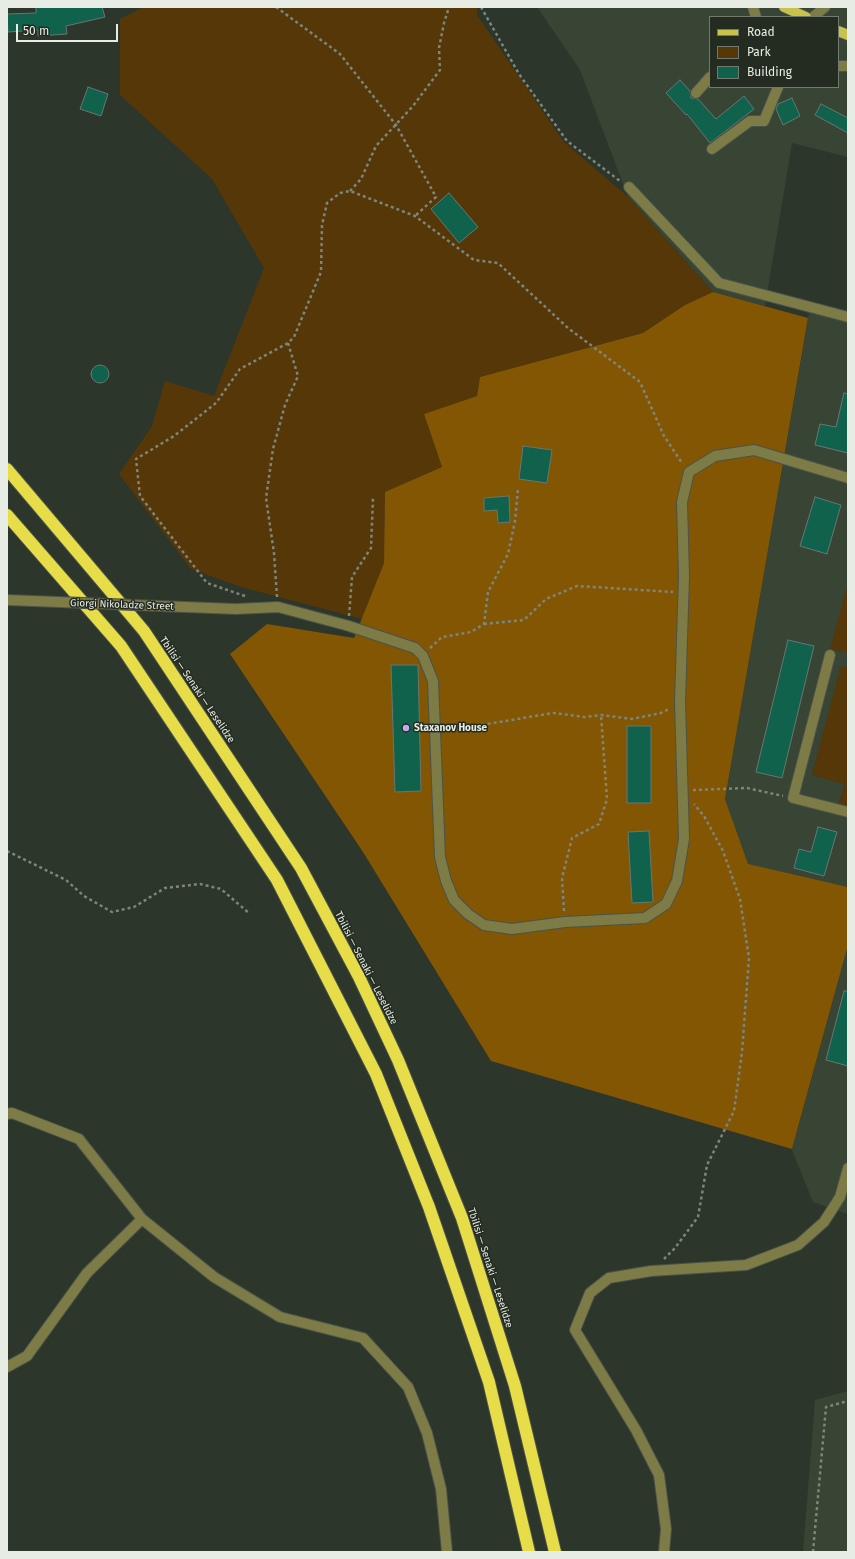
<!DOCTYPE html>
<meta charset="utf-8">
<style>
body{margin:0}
#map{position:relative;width:855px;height:1559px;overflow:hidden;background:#2d362b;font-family:"Fira Sans",sans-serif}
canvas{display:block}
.frame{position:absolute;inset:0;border:8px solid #e7ece5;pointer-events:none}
.legend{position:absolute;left:709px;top:16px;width:130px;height:72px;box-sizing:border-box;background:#242c21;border:1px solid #72796f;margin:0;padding:5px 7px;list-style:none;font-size:12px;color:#e7ece5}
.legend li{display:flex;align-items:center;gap:8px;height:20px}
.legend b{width:20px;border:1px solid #72796f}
.scale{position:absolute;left:16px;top:24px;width:102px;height:18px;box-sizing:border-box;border:2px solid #e7ece5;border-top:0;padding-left:5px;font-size:12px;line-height:14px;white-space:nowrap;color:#e7ece5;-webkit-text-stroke:3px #242c21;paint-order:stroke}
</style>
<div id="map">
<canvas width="855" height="1559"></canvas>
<div class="frame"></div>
<ul class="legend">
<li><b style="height:5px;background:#c8c14b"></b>Road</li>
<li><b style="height:11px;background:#553708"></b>Park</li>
<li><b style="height:11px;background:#10624d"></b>Building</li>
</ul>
<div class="scale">50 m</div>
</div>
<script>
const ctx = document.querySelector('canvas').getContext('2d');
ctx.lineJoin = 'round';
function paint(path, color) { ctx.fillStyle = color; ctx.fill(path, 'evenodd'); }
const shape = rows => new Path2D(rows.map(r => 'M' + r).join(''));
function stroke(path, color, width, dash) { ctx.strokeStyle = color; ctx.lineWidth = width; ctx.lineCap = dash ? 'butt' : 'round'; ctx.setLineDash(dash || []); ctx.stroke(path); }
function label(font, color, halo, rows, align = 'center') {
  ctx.font = font + ' "Fira Sans",sans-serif'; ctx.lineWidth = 3; ctx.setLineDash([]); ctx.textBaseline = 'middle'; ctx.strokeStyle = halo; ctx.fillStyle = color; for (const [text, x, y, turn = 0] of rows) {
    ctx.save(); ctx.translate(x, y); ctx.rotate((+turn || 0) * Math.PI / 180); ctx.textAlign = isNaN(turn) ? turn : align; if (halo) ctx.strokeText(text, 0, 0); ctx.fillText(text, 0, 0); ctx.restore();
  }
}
const built = shape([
 [537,7,848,7,848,157,792,143,765,306,713,292,628,197,580,70],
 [710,17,838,17,838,87,710,87],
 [811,302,848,311,848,668,842,667,812,775,845,784,839,804,848,806,848,887,748,865,725,799],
 [848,945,848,1214,813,1202,792,1150],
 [848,1391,848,1552,803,1552,815,1400]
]);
const green = shape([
 [144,7,477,7,477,15,563,141,628,197,713,292,685,305,643,333,480,377,477,396,424,414,442,467,385,493,384,563,362,619,241,587,191,569,119,474,152,426,165,381,214,396,264,268,212,179,120,95,120,19],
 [848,583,848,653,830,649],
 [841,666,848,668,848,806,839,804,845,784,812,775]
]);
const forest = shape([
 [713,292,808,318,725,799,748,864,848,887,848,945,792,1149,491,1061,363,852,230,654,267,624,354,638,384,563,385,492,442,467,424,414,477,396,480,377,643,333,685,305]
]);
const building = shape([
 [36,7,102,7,105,17,66,26,67,34,38,36,38,30,8,32,7,14,36,13,36,7],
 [680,80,690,91,691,98,698,99,716,119,744,96,754,109,710,143,687,114,686,115,666,93,680,80],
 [88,87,108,94,101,116,80,109,88,87],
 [792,98,800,116,783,125,776,109,778,104,792,98],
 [821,104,848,118,848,133,815,115,821,104],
 [449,193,478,227,459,243,431,209,449,193],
 '91 374a9 9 0 1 1 18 0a9 9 0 1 1-18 0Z',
 [844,393,848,394,848,453,815,445,820,424,836,427,844,393],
 [523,446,552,450,547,483,519,479,523,446],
 [509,496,510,522,498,523,497,510,484,511,484,498,509,496],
 [815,497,841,505,827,554,800,546,815,497],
 [788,640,814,646,782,778,756,772,788,640],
 [391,665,418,665,421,791,395,792,391,665],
 [627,726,651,726,651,803,627,803,627,726],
 [818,827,837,832,824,876,794,868,799,849,811,852,818,827],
 [649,831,653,902,632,903,628,832,649,831],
 [844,991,848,991,848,1066,826,1060,844,991]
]);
const path = shape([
 [276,7,340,54,396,125,436,197,415,216],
 [481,7,519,74,567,141,620,181],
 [350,191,361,179,376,146,413,106,440,70,439,48,444,23,449,7],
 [245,596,207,583,140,496,136,459,174,436,216,403,240,369,288,343,294,337,321,272,322,225,327,203,340,193,350,191,415,216,474,260,498,263,568,328,640,382,664,436,682,463],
 [277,597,274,553,266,498,273,449,285,405,298,376,288,343],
 [349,616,352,577,371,548,373,498],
 [484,624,524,620,546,599,577,586,673,592],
 [430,648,442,637,471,632,484,624,488,592,508,554,515,521,518,488],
 [446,727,469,727,553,713,585,717,601,715,632,719,661,713,669,709],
 [693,790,747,788,783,796],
 [7,851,66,880,84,896,112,912,134,907,165,888,200,884,221,889,250,914],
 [564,911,562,878,572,838,599,824,607,799,601,715],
 [664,1259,675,1248,698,1217,707,1165,734,1111,742,1052,749,958,740,899,723,851,704,816,694,804],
 [813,1552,826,1407,848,1401]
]);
const minor = shape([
 [753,7,756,17],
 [813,17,825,7],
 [838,66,848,66],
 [696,93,710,77],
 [712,149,750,121,764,121,778,87],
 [629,187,719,283,848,317],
 [236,609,278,607,349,626,415,648,423,656,433,681,440,857,446,881,454,900,468,914,484,925,512,929,565,922,645,918,666,904,677,881,684,839,680,702,684,576,682,502,689,472,715,456,754,450,848,478],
 [830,655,793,798,848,812],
 [7,1114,12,1113,79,1139,142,1219,214,1277,280,1317,363,1338,408,1387,427,1433,441,1489,447,1552],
 [7,1367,27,1356,87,1273,142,1219],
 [664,1552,666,1529,659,1475,636,1430,575,1330,590,1293,609,1278,651,1271,746,1265,798,1245,824,1222,840,1197,848,1168]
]);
const major = shape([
 [784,7,806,17],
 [838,31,848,35]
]);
const highway = shape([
 [7,469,144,631,301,868,359,977,398,1060,462,1218,515,1386,555,1552],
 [7,515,121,646,277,880,376,1074,429,1207,489,1382,529,1552]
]);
const minorBridge = shape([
 [7,600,236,609]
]);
const markers = [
 [406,728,4,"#c2a8f3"]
];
const streetNames = [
 ["Giorgi Nikoladze Street",122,605,2],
 ["Tbilisi — Senaki — Leselidze",197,690,56],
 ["Tbilisi — Senaki — Leselidze",366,968,63],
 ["Tbilisi — Senaki — Leselidze",490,1268,72]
];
const poiNames = [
 ["Staxanov House",414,728]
];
paint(built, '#384434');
paint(green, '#553708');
paint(forest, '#835604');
paint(building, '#10624d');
stroke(building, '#677771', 1);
stroke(minor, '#4b5349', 12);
stroke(major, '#4b5349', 12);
stroke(highway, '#4b5349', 14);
stroke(path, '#7e857c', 2.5, [3, 3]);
stroke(minor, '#7d7b46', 10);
stroke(major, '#c8c14b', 10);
stroke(highway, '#e6dd49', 12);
stroke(minorBridge, '#4b5349', 12, []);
stroke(minorBridge, '#7d7b46', 10);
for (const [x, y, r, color] of markers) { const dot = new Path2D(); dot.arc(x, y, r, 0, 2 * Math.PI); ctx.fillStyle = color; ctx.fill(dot); stroke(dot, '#242c21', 1.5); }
label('10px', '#e7ece5', '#242c21', streetNames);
label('bold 10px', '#e7ece5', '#242c21', poiNames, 'left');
</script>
